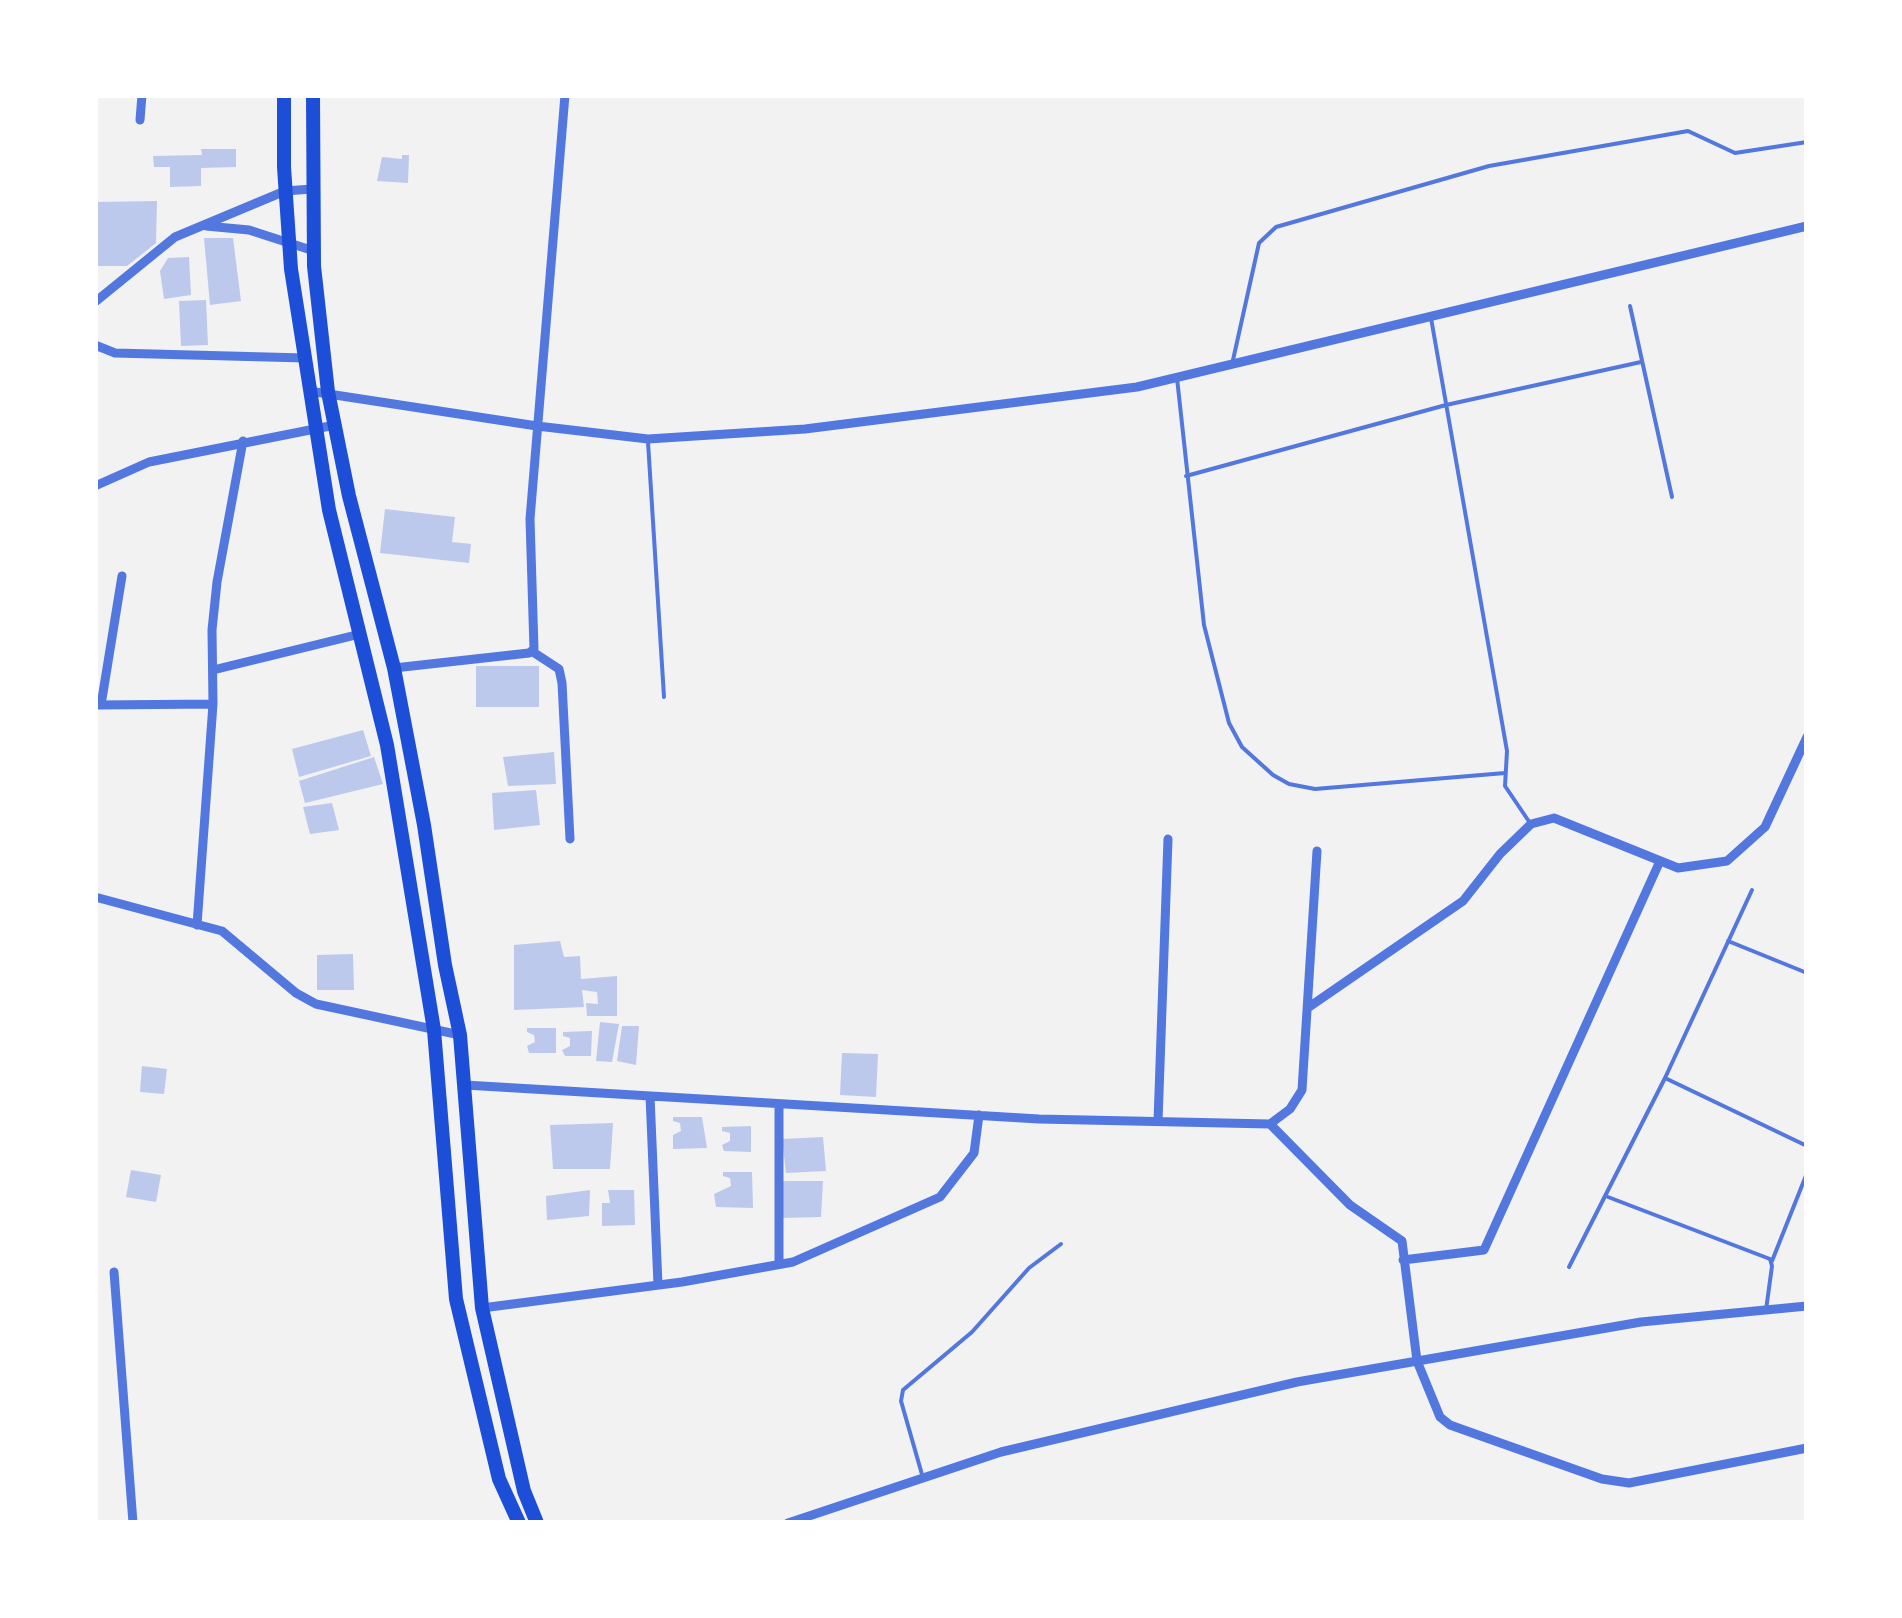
<!DOCTYPE html>
<style>
body{margin:0}
#map{position:relative;width:1902px;height:1618px;overflow:hidden;background:#f2f2f2;font-family:"Noto Sans",sans-serif}
canvas{display:block}
.frame{position:absolute;inset:0;border:98px solid #fff;pointer-events:none}
</style>
<div id="map">
<canvas width="1902" height="1618"></canvas>
<div class="frame"></div>
</div>
<script>
const ctx = document.querySelector('canvas').getContext('2d');
ctx.lineJoin = 'round';
function paint(path, color) { ctx.fillStyle = color; ctx.fill(path, 'evenodd'); }
const shape = rows => new Path2D(rows.map(r => 'M' + r).join(''));
function stroke(path, color, width, dash) { ctx.strokeStyle = color; ctx.lineWidth = width; ctx.lineCap = dash ? 'butt' : 'round'; ctx.setLineDash(dash || []); ctx.stroke(path); }
const building = shape([
 [201,149,236,149,236,167,201,168,201,186,170,187,170,167,154,167,153,156,202,155],
 [402,155,409,155,408,183,377,181,382,157,402,159],
 [157,201,156,243,127,266,95,266,98,202],
 [204,238,233,238,241,301,210,305],
 [189,257,191,295,164,299,160,271,168,258],
 [206,300,208,345,181,346,179,301],
 [385,509,455,517,452,542,471,544,469,563,380,553],
 [476,666,539,666,539,707,476,707],
 [363,730,371,756,299,777,292,749],
 [554,752,556,784,508,786,503,757],
 [374,757,383,784,305,803,299,781],
 [536,790,540,825,494,830,492,793],
 [332,803,339,830,310,834,303,807],
 [560,941,564,957,580,956,581,979,617,976,617,1016,587,1016,586,1003,598,1004,597,992,582,990,584,1007,514,1010,514,945],
 [353,954,354,990,317,990,317,955],
 [600,1022,619,1024,612,1062,596,1061],
 [622,1026,639,1026,636,1065,617,1061],
 [527,1028,556,1028,556,1053,529,1053,527,1046,535,1042,534,1035,527,1032],
 [592,1031,591,1056,565,1056,562,1050,570,1046,570,1038,563,1036,563,1032],
 [842,1053,878,1054,876,1097,840,1095],
 [142,1066,167,1069,164,1094,140,1092],
 [673,1117,702,1117,707,1148,673,1149,673,1135,681,1131,680,1123,673,1121],
 [613,1123,610,1169,553,1169,550,1125],
 [751,1126,751,1152,724,1151,722,1145,730,1141,730,1133,722,1131,722,1127],
 [823,1137,826,1171,786,1173,782,1139],
 [131,1170,161,1175,156,1202,126,1197],
 [723,1172,752,1172,753,1208,716,1207,714,1194,731,1186,730,1178,723,1176],
 [783,1181,823,1181,821,1217,782,1218],
 [590,1190,589,1216,547,1220,546,1196],
 [608,1190,634,1190,635,1225,602,1226,602,1203,610,1203]
]);
const service = shape([
 [1630,306,1672,497],
 [1431,318,1507,751,1505,786,1530,823],
 [1233,360,1259,243,1276,227,1489,166,1688,131,1735,153,1807,142],
 [1177,378,1204,625,1229,723,1242,747,1273,775,1289,784,1315,789,1505,773],
 [648,442,664,697],
 [1186,476,1446,405,1641,362],
 [1728,941,1807,973],
 [1665,1078,1807,1146],
 [1608,1197,1770,1259,1772,1266,1766,1310],
 [1772,1261,1807,1173],
 [1569,1267,1665,1078,1752,890],
 [923,1478,901,1401,903,1390,972,1332,1029,1268,1061,1244]
]);
const minor = shape([
 [140,120,142,95],
 [206,226,249,230,314,251],
 [95,302,175,237,285,191,312,189],
 [95,345,115,353,305,358],
 [309,391,537,426,648,439,805,429,1137,387,1807,226],
 [95,486,149,462,335,425],
 [533,652,559,669,562,683,570,839],
 [394,668,529,653,534,649,530,519,565,95],
 [213,670,360,634],
 [98,705,213,704],
 [101,705,122,576],
 [95,897,222,931,296,993,316,1004,460,1035],
 [197,925,213,704,212,630,217,582,243,441],
 [1309,1007,1463,901,1500,854,1531,824,1554,818,1678,868,1727,861,1765,827,1807,737],
 [465,1085,1039,1119,1270,1124,1290,1109,1302,1090,1317,851],
 [650,1096,658,1285],
 [779,1104,779,1264],
 [1158,1121,1168,839],
 [1270,1124,1350,1205,1402,1241,1417,1361,1440,1417,1450,1425,1602,1479,1629,1483,1807,1448],
 [1403,1260,1484,1250,1660,861],
 [114,1272,133,1523],
 [482,1308,682,1282,793,1262,940,1197,974,1153,979,1115],
 [788,1523,1001,1452,1297,1382,1641,1322,1807,1306]
]);
const primary = shape([
 [284,95,284,167,291,269,329,510,387,745,434,1030,456,1299,499,1479,519,1523],
 [313,95,314,266,328,392,349,496,394,668,424,825,445,965,460,1035,482,1308,524,1491,537,1523]
]);
paint(building, '#bdc9ec');
stroke(service, '#5277de', 4);
stroke(minor, '#5277de', 9);
stroke(primary, '#1d4ed8', 14);
</script>
